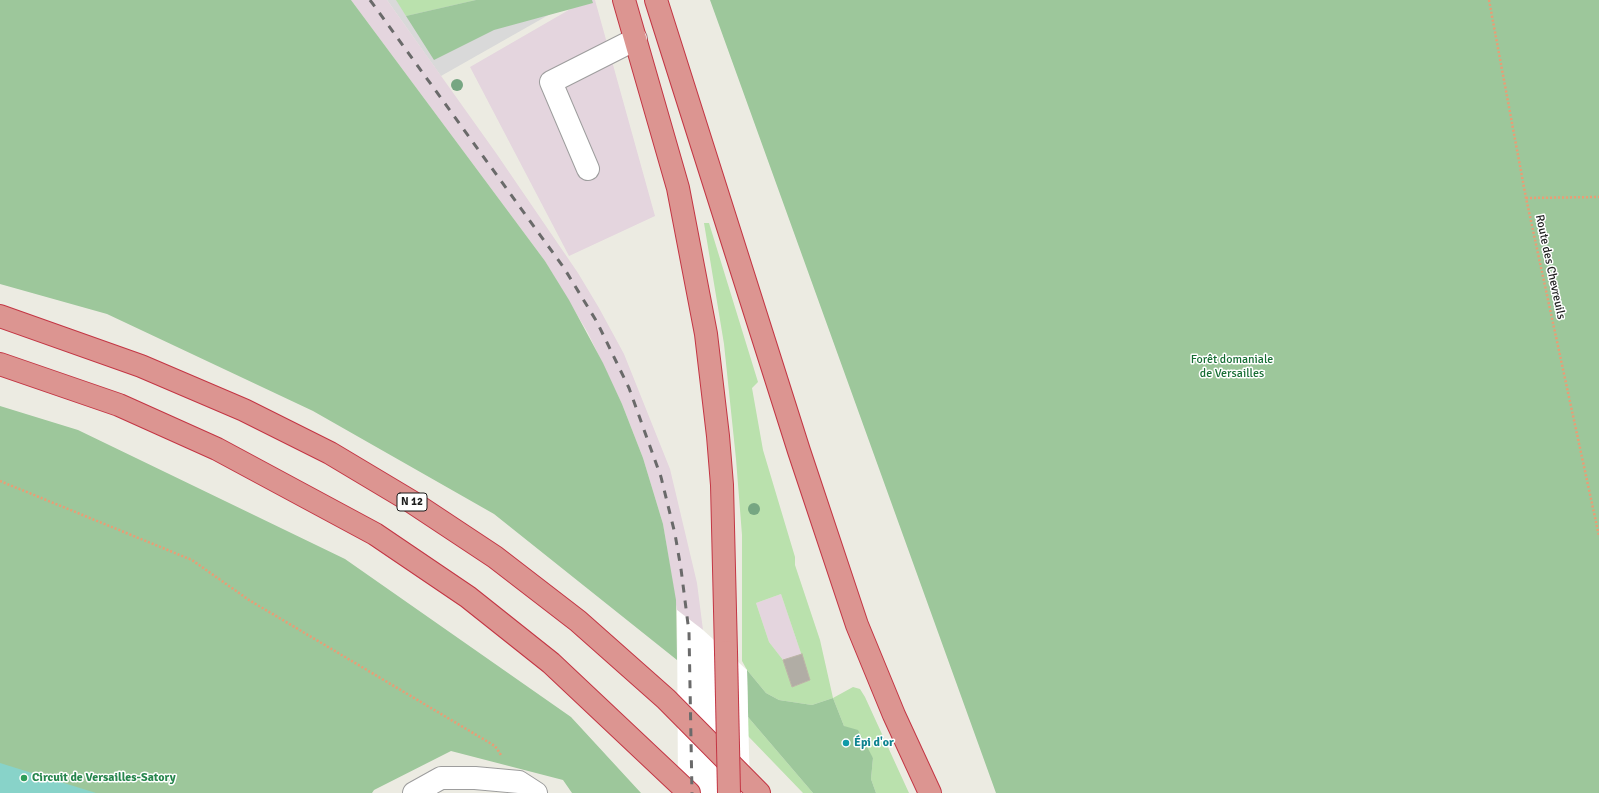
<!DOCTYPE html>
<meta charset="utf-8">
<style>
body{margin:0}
canvas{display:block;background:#ecebe2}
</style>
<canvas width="1599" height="793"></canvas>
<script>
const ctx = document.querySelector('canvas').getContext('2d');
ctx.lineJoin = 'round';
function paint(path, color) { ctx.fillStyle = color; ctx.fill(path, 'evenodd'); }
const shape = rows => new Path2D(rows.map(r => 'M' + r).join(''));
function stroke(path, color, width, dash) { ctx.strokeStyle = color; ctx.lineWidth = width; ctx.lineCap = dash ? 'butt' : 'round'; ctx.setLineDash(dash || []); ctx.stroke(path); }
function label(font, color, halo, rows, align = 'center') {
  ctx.font = font + ' Signika,sans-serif'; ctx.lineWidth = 3; ctx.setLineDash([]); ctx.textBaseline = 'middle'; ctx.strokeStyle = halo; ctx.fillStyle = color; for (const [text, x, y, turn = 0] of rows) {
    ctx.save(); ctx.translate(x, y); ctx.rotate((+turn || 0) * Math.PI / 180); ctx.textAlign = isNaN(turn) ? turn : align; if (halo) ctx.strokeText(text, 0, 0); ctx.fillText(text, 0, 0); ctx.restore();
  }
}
const residential = shape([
 [387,0,575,0,441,76]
]);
const industrial = shape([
 [351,0,387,0,496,153,578,273,599,308,624,354,670,469,697,583,703,630,677,610,663,524,643,458,622,404,588,333,545,261],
 [586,0,595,0,655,216,569,256,470,67],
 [781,594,810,680,792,687,783,660,769,642,756,603]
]);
const grass = shape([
 [396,0,476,0,406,16],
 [704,223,709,223,758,382,752,388,763,450,795,557,795,565,820,640,833,698,853,687,860,689,865,697,909,793,876,793,871,779,873,758,844,726,833,698,812,705,779,700,766,693,747,670,742,661,742,535,736,459,724,344],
 [781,594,810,680,792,687,783,660,769,642,756,603],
 [748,717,813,793,803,793,748,736]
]);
const forest = shape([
 [0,0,351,0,545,261,569,300,603,363,622,404,643,458,663,524,676,600,677,660,494,514,313,411,107,314,0,284],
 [476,0,592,0,593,3,494,30,434,60,406,16],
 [710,0,1599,0,1599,793,996,793],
 [0,406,78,430,345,559,571,717,641,793,572,793,563,780,451,751,374,790,372,793,0,793],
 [747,670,766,693,779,700,812,705,833,698,844,726,858,730,873,758,871,779,876,793,813,793,748,717]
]);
const pitch = shape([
 [0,763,96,793,0,793]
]);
const pier = shape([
 [677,610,703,630,747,670,750,793,678,793]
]);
const building = shape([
 [802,654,810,680,792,687,783,660,802,654]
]);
const path = shape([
 [1489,0,1526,198,1599,536],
 [1526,198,1599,197],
 [0,481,192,560,249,600,495,746,501,755]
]);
const minor = shape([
 [588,169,551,82,636,39],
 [414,793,441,778,475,778,519,782,536,793]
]);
const highway = shape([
 [624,0,678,188,706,334,718,436,722,485,726,652],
 [656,0,799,451,857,625,894,715,930,793],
 [0,316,141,366,244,410,330,453,412,502,495,557,578,621,666,699,759,793],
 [0,364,119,405,217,449,375,534,468,597,551,663,689,793]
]);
const rail = shape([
 [370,0,564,268,597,322,629,388,661,477,675,534,681,569,689,632,692,793]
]);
const highwayBridge = shape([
 [726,652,729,793]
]);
const trees = [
 [457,85],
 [754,509]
];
const markers = [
 [846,743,4,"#0f9aa8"],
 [24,778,4,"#2e9e5b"]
];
const shields = [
 [412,502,30]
];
const shieldNames = [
 ["N 12",412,502]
];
const streetNames = [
 ["Route des Chevreuils",1550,267,78]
];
const parkNames = [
 ["Forêt domaniale",1232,360],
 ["de Versailles",1232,374]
];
const cultureNames = [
 ["Épi d'or",854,743]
];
const leisureNames = [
 ["Circuit de Versailles-Satory",32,778]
];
paint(residential, '#d9d9d9');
paint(industrial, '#e4d5de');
paint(grass, '#bae1ad');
paint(forest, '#9dc79b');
paint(pitch, '#88d3c9');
paint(pier, '#fff');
paint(building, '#b1ada5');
stroke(building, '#bcb5a6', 1);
stroke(minor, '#9d9d9d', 24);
stroke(highway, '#c33644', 24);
stroke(path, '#ea9d75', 2.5, [2, 2]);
stroke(minor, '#fff', 22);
stroke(highway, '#dc9591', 22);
stroke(rail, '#6a6a6a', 3, [8, 8]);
stroke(highwayBridge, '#c33644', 24, []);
stroke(highwayBridge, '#dc9591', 22);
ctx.fillStyle = '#76a682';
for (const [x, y] of trees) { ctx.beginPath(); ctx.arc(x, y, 6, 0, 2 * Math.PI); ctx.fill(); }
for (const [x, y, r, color] of markers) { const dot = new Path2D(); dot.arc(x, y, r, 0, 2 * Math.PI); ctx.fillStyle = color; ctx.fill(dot); stroke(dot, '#fff', 1.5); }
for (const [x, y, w] of shields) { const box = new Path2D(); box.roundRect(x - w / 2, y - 9, w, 18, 3); ctx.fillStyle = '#fff'; ctx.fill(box); stroke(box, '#1c1c1c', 1); }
label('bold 11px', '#1c1c1c', null, shieldNames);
label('12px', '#1c1c1c', '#fff', streetNames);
label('12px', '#166d33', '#fff', parkNames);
label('bold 12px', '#0d838f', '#fff', cultureNames, 'left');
label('bold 12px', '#27864d', '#fff', leisureNames, 'left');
</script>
